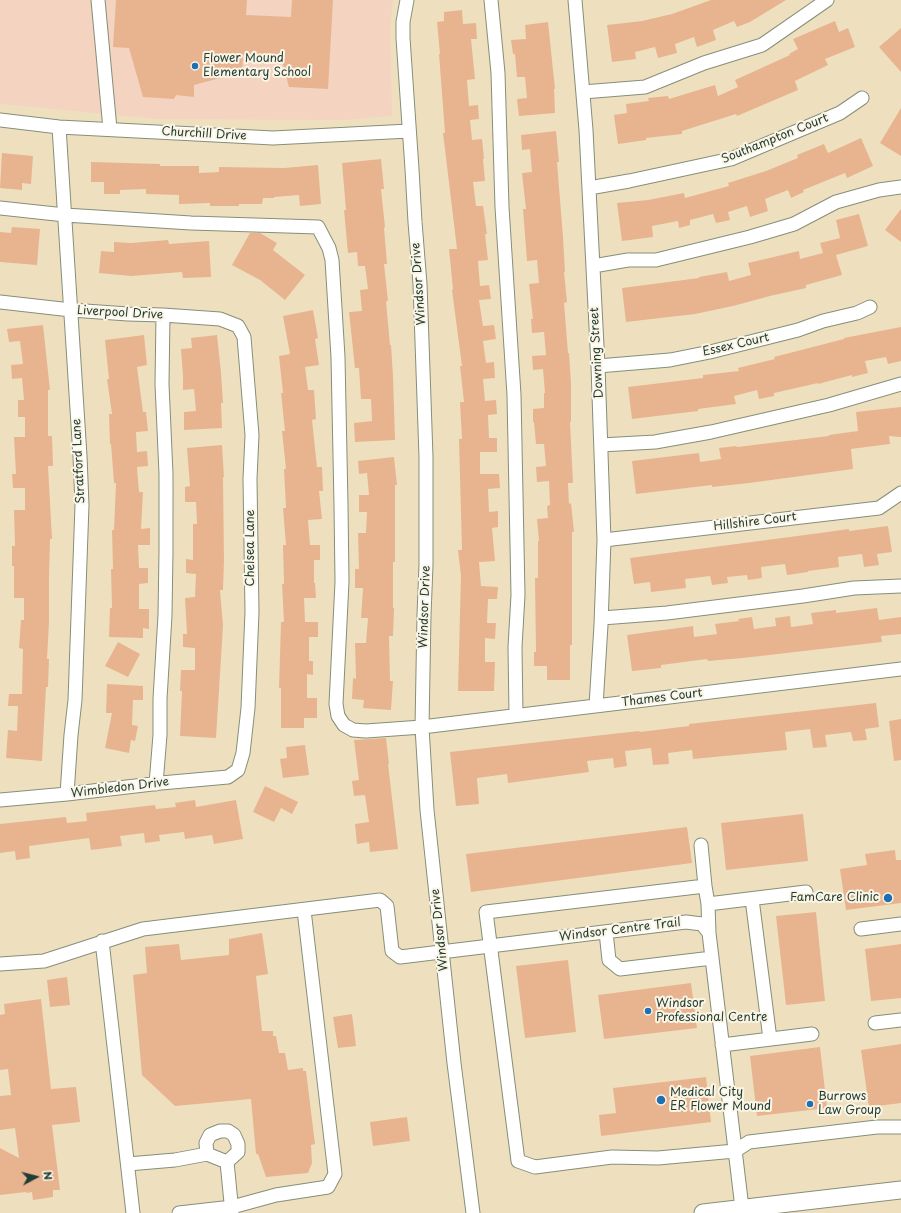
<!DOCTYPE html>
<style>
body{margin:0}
#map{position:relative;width:901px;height:1213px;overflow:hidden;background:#eee0be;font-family:"Playpen Sans",sans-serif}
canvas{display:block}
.north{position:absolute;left:16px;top:1157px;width:40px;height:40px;-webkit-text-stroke:3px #fcf5e5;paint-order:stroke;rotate:83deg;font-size:11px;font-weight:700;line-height:16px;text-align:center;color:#1f3d34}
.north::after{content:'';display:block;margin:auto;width:14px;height:18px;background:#1f3d34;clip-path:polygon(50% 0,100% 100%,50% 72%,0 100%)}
</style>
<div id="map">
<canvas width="901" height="1213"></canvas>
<div class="north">N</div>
</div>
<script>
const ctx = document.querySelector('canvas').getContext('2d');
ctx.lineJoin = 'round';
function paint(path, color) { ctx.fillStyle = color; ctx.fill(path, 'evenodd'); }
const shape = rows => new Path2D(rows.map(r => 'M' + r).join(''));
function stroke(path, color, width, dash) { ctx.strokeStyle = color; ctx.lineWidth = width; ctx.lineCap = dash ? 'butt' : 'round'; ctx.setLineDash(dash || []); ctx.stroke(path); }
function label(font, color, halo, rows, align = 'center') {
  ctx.font = font + ' "Playpen Sans",sans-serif'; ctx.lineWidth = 4; ctx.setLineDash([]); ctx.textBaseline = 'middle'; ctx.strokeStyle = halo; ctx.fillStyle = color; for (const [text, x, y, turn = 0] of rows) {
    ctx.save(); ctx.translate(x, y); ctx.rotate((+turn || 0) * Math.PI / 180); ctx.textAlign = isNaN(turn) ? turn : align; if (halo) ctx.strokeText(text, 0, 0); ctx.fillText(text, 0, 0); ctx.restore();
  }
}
const built = shape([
 [0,0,393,0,390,28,392,116,345,120,158,119,0,104]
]);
const building = shape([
 [116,0,247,0,246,15,291,17,292,0,333,0,328,89,289,87,281,57,243,55,242,72,194,85,194,97,176,95,174,99,143,97,129,48,113,47],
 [711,0,786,0,750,22,737,27,734,21,713,30,716,40,697,47,694,37,675,44,677,53,658,58,655,47,635,52,636,59,612,62,607,25,642,21,672,14],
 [462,10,463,24,476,23,477,39,471,39,475,79,467,80,469,106,478,105,479,119,470,120,472,140,482,139,484,159,483,159,485,181,473,182,476,206,483,206,487,234,485,234,488,260,478,261,480,286,489,285,491,299,479,300,483,326,494,325,496,339,483,341,486,363,494,362,495,378,483,379,485,401,496,400,497,414,488,415,489,438,497,438,497,452,480,452,480,474,499,474,500,488,488,489,489,512,498,511,498,527,492,528,495,561,479,562,481,586,498,587,497,599,488,599,487,623,496,623,495,639,485,638,485,662,495,662,494,691,458,691,461,576,458,550,462,550,459,439,462,439,460,402,464,402,460,366,462,366,452,290,453,289,449,249,457,249,443,133,445,133,439,54,440,54,437,22,444,21,444,12],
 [835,21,839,32,848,28,855,47,825,59,828,65,795,81,798,90,737,116,736,114,682,131,682,134,646,138,646,140,618,144,614,115,627,113,626,104,649,101,648,98,668,96,669,99,715,85,718,96,738,87,735,80,790,55,789,54,798,49,793,39],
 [548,22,555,89,554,89,555,113,519,116,517,99,527,98,525,77,517,77,515,54,513,54,511,40,526,39,525,25],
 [901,28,901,72,879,47],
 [901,108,901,156,880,143],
 [556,131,559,162,557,162,563,237,565,272,564,272,567,302,564,303,568,353,569,353,571,383,571,422,570,422,573,483,568,483,569,504,571,503,574,532,572,532,572,645,570,645,570,680,547,680,547,666,534,666,534,652,536,652,535,578,538,578,538,541,539,541,537,519,548,518,547,506,550,505,549,481,537,482,536,467,546,466,544,444,536,444,534,422,533,422,533,409,544,408,544,393,545,393,543,369,533,370,532,356,546,355,544,332,532,333,531,319,533,319,529,284,539,283,537,260,527,261,523,209,526,209,522,173,532,172,530,149,522,150,521,135],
 [861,138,873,166,847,178,845,173,803,190,804,192,791,198,788,190,765,199,768,211,750,217,747,206,728,212,730,220,716,223,713,214,690,220,690,225,679,228,678,221,652,226,653,237,622,241,617,203,648,200,684,193,685,198,729,186,728,183,766,171,798,158,797,155,824,144,828,153],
 [2,153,33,156,31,184,22,183,22,190,0,188],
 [381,159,384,189,381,189,385,227,384,228,387,264,384,264,388,301,386,301,390,345,391,345,393,376,395,440,355,442,354,423,372,421,371,399,361,399,359,368,355,368,349,312,362,311,360,290,368,289,365,266,358,266,357,252,348,253,344,210,346,210,342,163],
 [91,162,160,164,160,166,199,166,199,173,219,172,219,167,284,168,318,165,321,204,300,206,299,195,274,197,274,198,263,198,262,204,239,204,239,206,210,206,210,203,179,204,179,195,146,194,146,189,120,190,120,194,104,194,104,182,91,182],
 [901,209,901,242,885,230],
 [859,214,868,246,836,255,842,275,806,285,806,288,770,296,733,306,695,314,626,322,622,288,699,278,699,277,727,272,729,281,751,275,748,263,799,251,800,259,823,253,820,243,840,238,836,220],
 [12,227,40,229,37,265,0,262,0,232,11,233],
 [250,233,260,233,277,243,273,250,305,275,285,300,260,280,232,265],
 [168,240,169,244,209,241,211,277,183,278,182,272,131,276,99,273,101,251,114,252,114,242,131,243],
 [313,310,318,338,315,339,319,365,305,367,308,390,314,390,316,419,312,420,317,467,322,467,323,491,319,491,322,519,308,520,310,545,320,545,320,560,314,560,314,583,315,583,316,598,304,598,305,622,318,622,318,637,309,637,309,661,313,661,313,675,307,674,307,698,317,698,317,718,304,718,304,728,281,728,281,688,279,688,281,622,284,622,282,584,284,584,283,545,286,545,283,508,286,508,284,469,286,469,282,431,285,431,281,393,283,393,279,356,290,354,283,316],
 [43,325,50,390,48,390,48,436,52,436,53,466,48,466,52,539,50,539,49,577,49,622,47,659,49,659,48,687,46,687,42,761,6,758,8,730,17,731,18,706,8,706,9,694,22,694,23,649,19,648,21,620,24,620,24,598,14,598,14,566,12,566,12,546,15,546,14,510,25,510,25,488,13,488,12,474,16,474,14,437,25,437,25,417,18,417,18,400,24,400,22,378,12,379,11,365,23,364,20,341,9,342,7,329],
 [901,327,901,361,888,364,886,357,865,361,868,373,852,377,852,375,818,384,818,383,774,393,774,396,759,399,757,390,734,396,736,404,698,409,698,411,632,419,628,387,703,378,703,375,739,371,738,368,775,359,774,357,844,339,844,338],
 [144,335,147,365,137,367,143,412,146,412,148,431,136,432,137,452,147,451,148,466,137,467,139,492,143,492,141,529,150,528,150,545,138,545,139,568,148,568,148,583,139,584,139,609,149,609,149,629,143,628,143,638,109,637,110,608,112,608,111,569,113,569,112,530,114,530,116,483,114,483,111,444,110,444,109,414,112,414,107,379,109,379,105,340],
 [217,335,221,373,223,403,221,403,222,428,184,430,184,412,196,411,194,389,183,390,183,376,181,349,192,348,191,338],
 [901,407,901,437,889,436,890,444,851,449,853,469,749,483,712,487,712,485,636,494,632,461,699,453,700,462,721,459,719,448,736,446,737,447,829,436,829,435,858,431,856,412],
 [222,445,224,477,223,477,224,560,223,590,220,590,223,626,216,738,180,736,182,691,180,691,181,670,195,670,195,648,183,647,183,634,187,634,185,598,195,597,196,574,186,573,186,559,193,560,193,524,197,524,196,502,185,502,185,487,190,486,187,448],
 [394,457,397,485,395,485,395,562,393,562,393,608,394,608,393,636,389,636,390,681,393,681,391,710,363,708,364,700,352,699,353,678,356,679,355,643,366,643,368,618,361,618,363,588,355,588,355,569,359,569,358,533,366,533,367,512,359,512,359,495,369,495,367,473,359,474,358,461],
 [888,526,892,552,877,554,879,565,864,567,862,554,838,557,839,567,808,571,808,572,787,575,785,564,761,567,762,578,748,580,747,575,727,577,728,583,712,585,710,576,685,579,686,588,651,592,650,582,634,584,630,558,820,533,849,529,849,531],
 [877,608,879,620,901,617,901,634,881,636,882,642,743,658,708,661,707,659,661,665,661,668,632,671,627,635,693,626,694,637,717,634,715,624,739,621,738,619,752,617,754,629,776,626,775,618,790,616,791,627,813,624,811,613,836,610,836,613],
 [118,642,140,654,128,677,105,666],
 [107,684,143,686,143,700,133,700,132,725,138,726,135,741,131,740,129,753,105,748,112,713,106,713],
 [876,703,879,727,865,729,867,740,853,741,851,732,825,735,827,747,813,748,810,729,785,732,787,750,693,759,692,750,668,753,669,764,653,765,651,748,625,751,627,766,614,768,613,758,587,761,589,772,508,783,507,774,477,778,479,804,456,806,450,752,639,731,640,732,689,726,689,724],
 [901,719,901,760,894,761,889,721],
 [386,738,389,764,388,764,398,849,370,852,369,842,357,844,355,824,369,822,365,795,354,796,352,781,359,780,354,740],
 [305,745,309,775,283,778,280,759,287,758,286,747],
 [265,786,298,802,292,814,281,808,274,822,253,812],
 [195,800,196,807,236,800,243,839,214,844,212,835,185,839,184,832,159,835,160,841,145,843,144,833,120,836,122,846,91,850,89,838,29,846,30,858,16,860,15,851,0,853,0,824,66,817,67,823,87,821,86,813,155,805,156,809,176,807,175,803],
 [803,814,808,861,726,870,721,823],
 [687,827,692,863,471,892,466,854],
 [895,850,896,860,901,860,901,903,846,910,840,869,867,865,865,854],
 [816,912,825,1001,786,1005,776,916],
 [262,933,268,974,256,976,262,1031,273,1031,273,1036,276,1036,279,1053,285,1053,288,1070,303,1068,303,1071,306,1071,315,1144,311,1145,312,1163,308,1173,266,1177,258,1154,256,1154,251,1099,175,1106,142,1075,133,975,147,973,145,947,179,944,181,960,229,955,229,939],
 [901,944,901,998,871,1001,865,949],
 [568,960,576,1032,525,1038,516,966],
 [67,977,70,1005,50,1007,47,980],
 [691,983,697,1028,604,1039,598,995],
 [41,999,51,1089,76,1087,80,1122,52,1125,60,1190,53,1190,53,1197,33,1200,32,1192,26,1193,26,1192,0,1195,0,1148,19,1158,15,1128,0,1130,0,1096,11,1095,8,1069,0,1070,0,1015,5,1014,4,1004],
 [352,1014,356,1046,338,1048,333,1017],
 [901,1044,901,1103,869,1107,861,1050],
 [820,1047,827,1108,757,1116,750,1056],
 [706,1077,711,1122,601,1136,599,1115,616,1113,613,1088],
 [407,1117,410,1141,373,1146,370,1122]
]);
const minor = shape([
 [98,0,110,129],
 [407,0,403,22,403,38,412,169,415,222,420,284,426,457,426,565,424,615,422,727,427,810,454,1063,473,1213],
 [491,0,498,73,502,207,514,395,518,595,515,647,516,715],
 [575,0,586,130,598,366,604,540,601,625,596,706],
 [583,92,645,87,704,63,762,45,827,0],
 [0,120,59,127,273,138,409,131],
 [59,127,80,456,82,505,75,700,71,735,67,794],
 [589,188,629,181,731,159,840,113,862,98],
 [0,208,65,215,191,223,318,227,329,248,332,260,338,357,341,505,342,582,336,704,338,716,344,725,353,730,366,731,422,727,901,669],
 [593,266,628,260,656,260,750,237,794,224,836,202,879,190,901,187],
 [0,302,71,310,128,314,163,315,220,319,238,326,244,337,252,435,250,479,252,612,248,708,243,753,238,770,228,777,161,783,67,794,0,800],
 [598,366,670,360,710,352,798,330,823,321,857,313,870,307],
 [601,445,655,442,711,432,829,405,901,384],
 [604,540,879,508,901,493],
 [602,618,667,613,803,596,854,588,901,586],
 [156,784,160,735,160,699,165,615,166,551,166,474,162,384,163,315],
 [701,845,705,886],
 [752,899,770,1039],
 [708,904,806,892],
 [861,929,901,924],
 [606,932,609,960,620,969,712,958],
 [709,933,708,904,705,886,486,912,518,1161,535,1167,612,1157,658,1158,735,1151,749,1142,877,1127,901,1127],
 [102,941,133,1213],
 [0,964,44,961,143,929,380,900,387,906,392,951,400,957,686,922,702,924,709,933,742,1208],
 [875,1023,901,1020],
 [722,1045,812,1034],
 [227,1162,238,1152,238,1144,234,1135,228,1131,220,1131,210,1135,206,1143,207,1154,227,1162,232,1213],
 [128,1164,175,1160,207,1154],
 [179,1213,232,1207,276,1195,328,1187,335,1174,304,910]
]);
const major = shape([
 [703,1213,901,1190]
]);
const markers = [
 [195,66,4,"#1f6fb2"],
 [888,898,5,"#1f6fb2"],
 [648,1011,4,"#1f6fb2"],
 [661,1100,5,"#1f6fb2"],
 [810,1104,4,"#1f6fb2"]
];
const poiNames = [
 ["Flower Mound",203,59],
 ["Elementary School",203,73],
 ["FamCare Clinic",879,898,"right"],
 ["Windsor",656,1004],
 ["Professional Centre",656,1018],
 ["Medical City",670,1093],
 ["ER Flower Mound",670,1107],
 ["Burrows",818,1097],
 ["Law Group",818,1111]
];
const streetNames = [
 ["Churchill Drive",204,134,3],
 ["Southampton Court",775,139,-22],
 ["Windsor Drive",419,284,-94],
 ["Liverpool Drive",120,313,3],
 ["Essex Court",736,345,-13],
 ["Downing Street",597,353,-93],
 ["Stratford Lane",79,461,-93],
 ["Hillshire Court",755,522,-7],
 ["Chelsea Lane",251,548,-90],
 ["Windsor Drive",425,607,-88],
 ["Thames Court",662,698,-7],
 ["Wimbledon Drive",120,788,-7],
 ["Windsor Drive",440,930,-96],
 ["Windsor Centre Trail",620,930,-7]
];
paint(built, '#f4d3c0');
paint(building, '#e8b48f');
stroke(minor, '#868e79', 15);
stroke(major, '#868e79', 19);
stroke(minor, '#fff', 13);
stroke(major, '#fff', 17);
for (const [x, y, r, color] of markers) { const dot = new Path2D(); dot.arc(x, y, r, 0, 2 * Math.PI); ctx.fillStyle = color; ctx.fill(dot); stroke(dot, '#fcf5e5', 1.5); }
label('12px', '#1f3d34', '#fcf5e5', poiNames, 'left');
label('12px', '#1f3d34', '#fcf5e5', streetNames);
</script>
